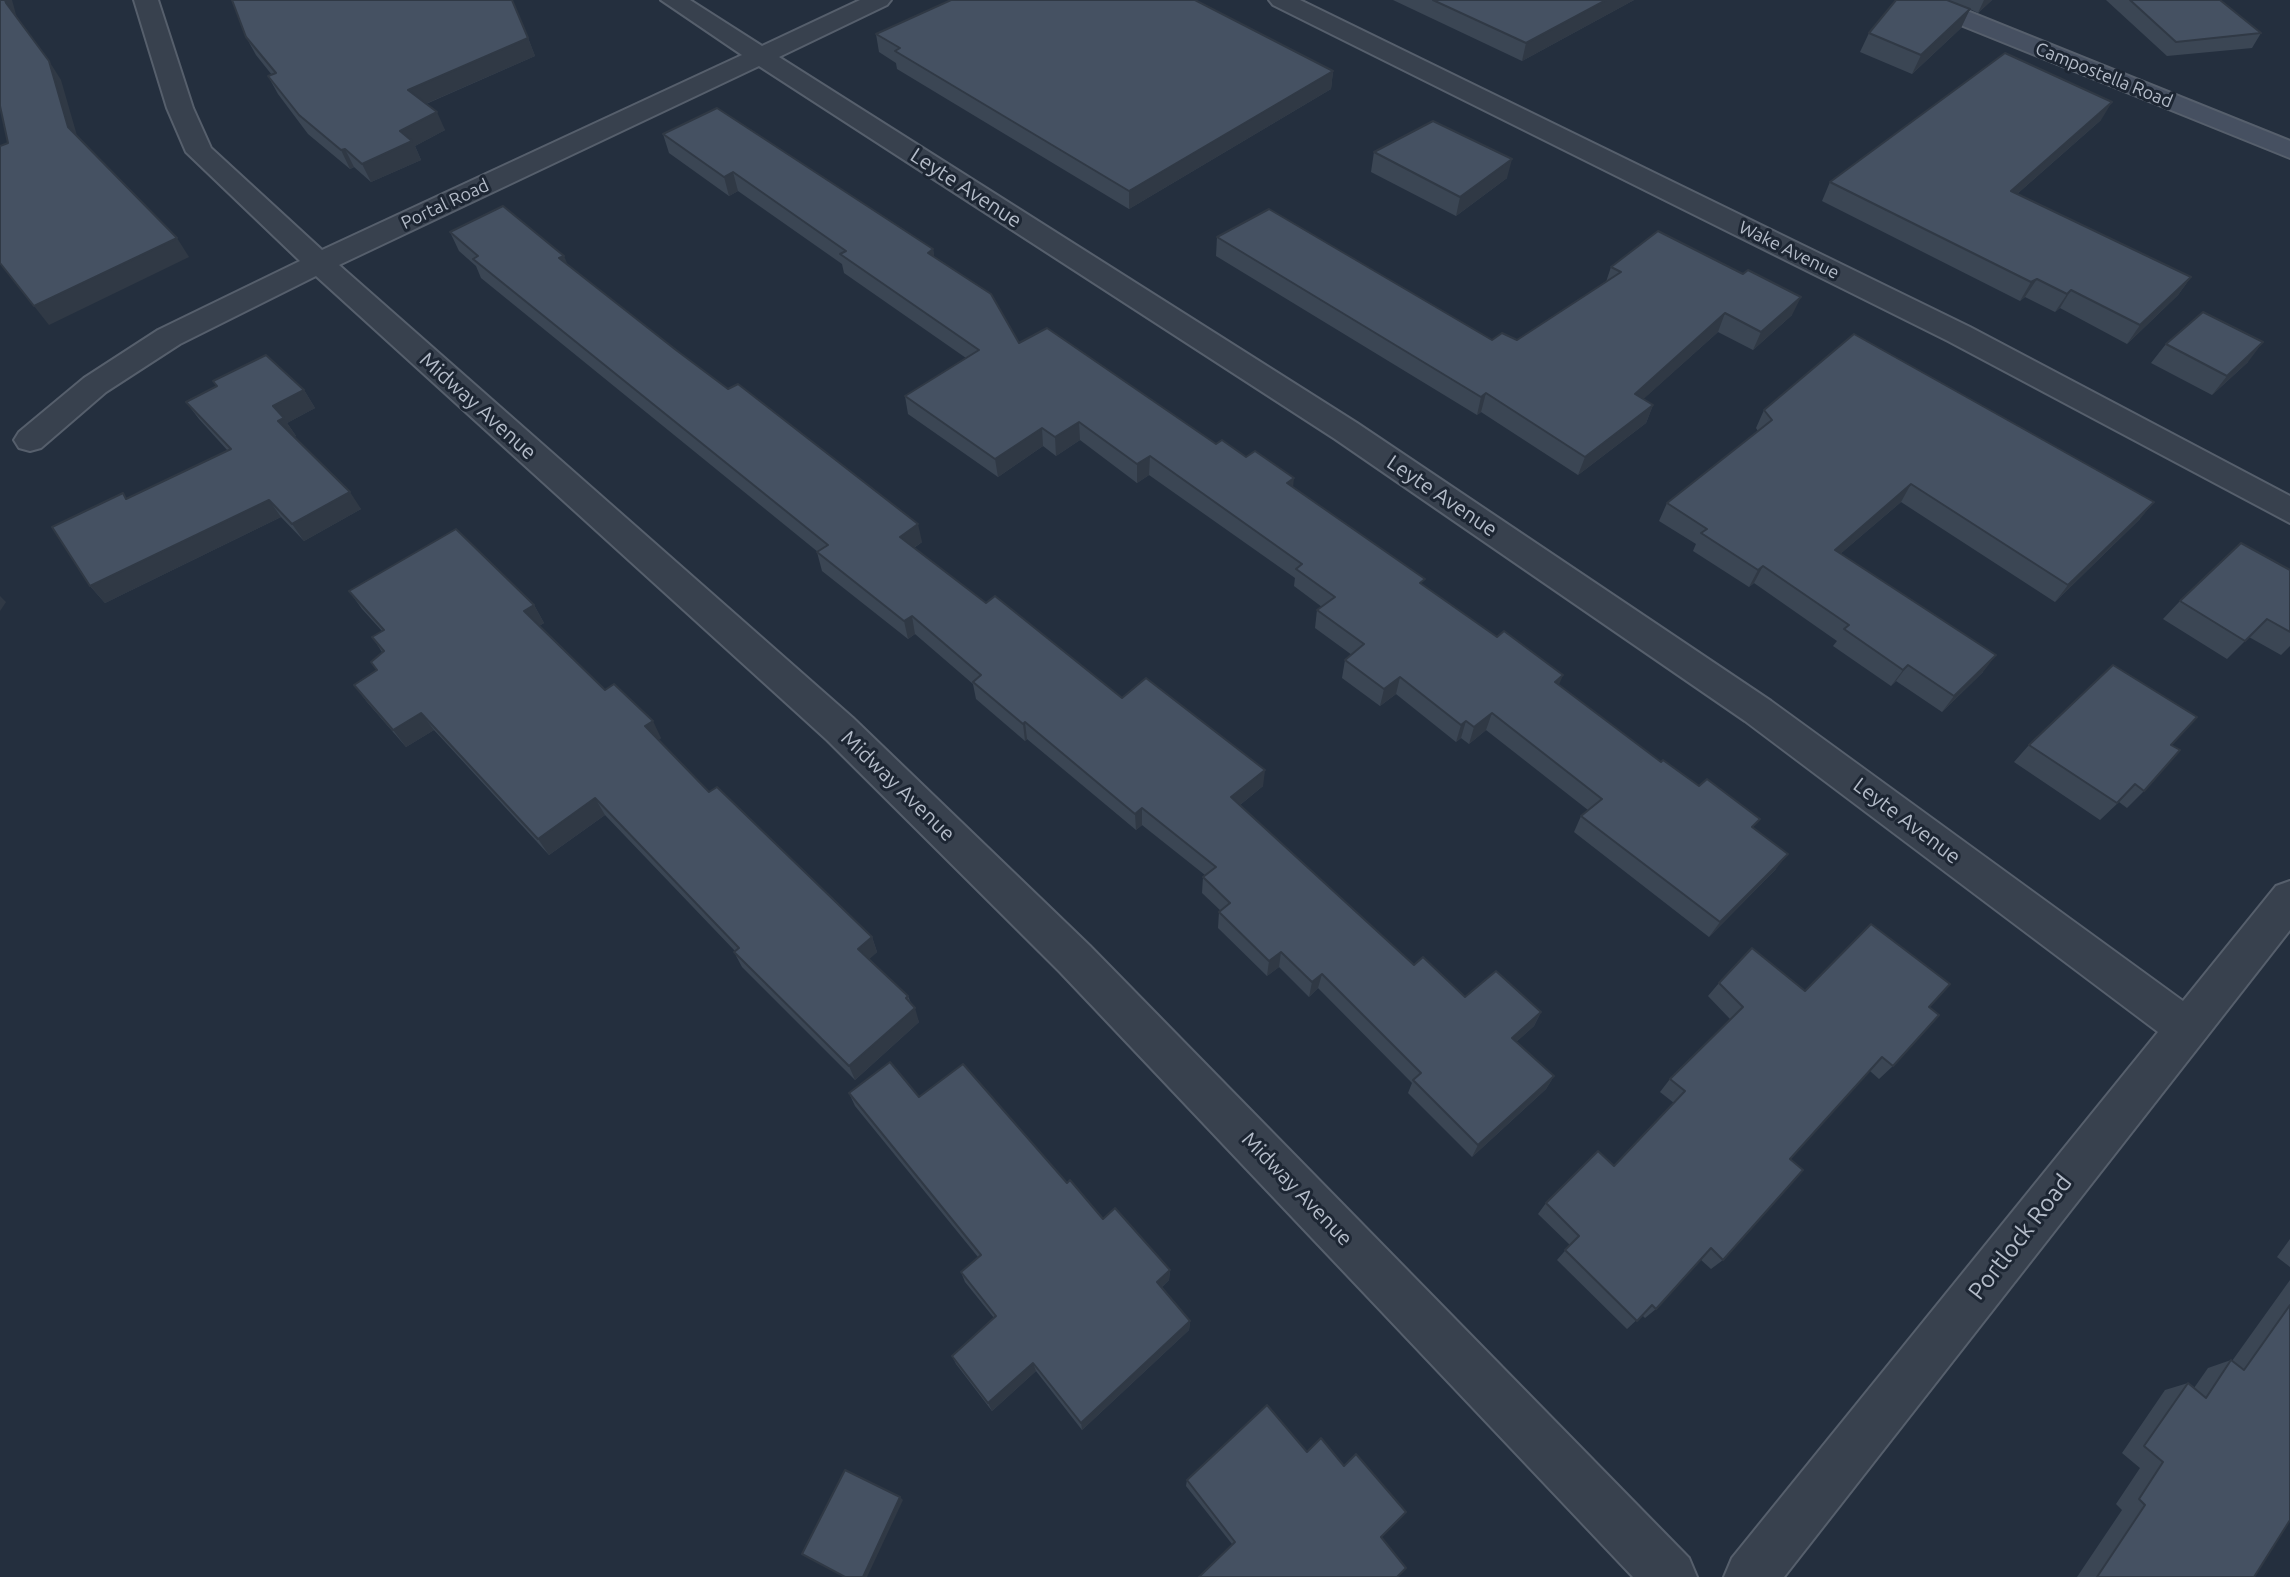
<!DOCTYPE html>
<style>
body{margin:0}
canvas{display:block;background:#242f3e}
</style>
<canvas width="2290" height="1577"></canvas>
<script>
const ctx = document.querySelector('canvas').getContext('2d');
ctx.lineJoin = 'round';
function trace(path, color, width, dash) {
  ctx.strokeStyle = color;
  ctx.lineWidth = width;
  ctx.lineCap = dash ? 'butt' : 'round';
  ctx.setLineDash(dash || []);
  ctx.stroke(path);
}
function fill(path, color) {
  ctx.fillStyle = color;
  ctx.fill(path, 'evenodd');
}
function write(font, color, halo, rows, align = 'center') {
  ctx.font = font + ' Ubuntu,sans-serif';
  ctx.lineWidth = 6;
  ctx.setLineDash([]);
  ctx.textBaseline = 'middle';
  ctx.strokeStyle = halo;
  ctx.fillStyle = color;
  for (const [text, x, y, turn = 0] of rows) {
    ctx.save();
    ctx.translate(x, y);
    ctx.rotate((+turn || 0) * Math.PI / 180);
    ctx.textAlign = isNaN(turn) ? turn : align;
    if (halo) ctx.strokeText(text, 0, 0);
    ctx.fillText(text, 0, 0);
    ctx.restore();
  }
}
const minor = new Path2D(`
 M134,0h24l35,108 18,40 111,102 420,-195 -81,-55h29l72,46 98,-46h31l-4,5 -108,52 578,366 414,278 412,300 93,-115 14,-5v49l-506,647h-60l8,-19 426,-526 -413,-311 -410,-282 -576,-373 -420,199 514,453 237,228 599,612 8,19h-64l-573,-605 -233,-232 -511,-464 -136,68 -74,48 -65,56 -11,3 -11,-3 -5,-8 5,-8 65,-54 74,-48 142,-69 -114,-109 -19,-44z
 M1269,0h31l670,327 320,169v27l-342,-182 -675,-336z`);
const secondary = new Path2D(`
 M1907,0h33l350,141v17l-379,-153z`);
const wall = new Path2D(`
 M1393,0h241l-112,61z
 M1896,0h96l-14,13 -8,-4 -9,19 -49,46 -52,-22 9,-19z
 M2106,0h114l41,33 -9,15 -85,8z
 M876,34l457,37 -2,18 -202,120 -232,-140 -1,-6 -17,-11z
 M246,37l282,1 7,18 -109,48 19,26 -30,16 6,14 -50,22 -17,-15 -4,2 -42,-35 -30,-40 -10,-18 4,-1 -16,-20z
 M2101,120l-84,74 174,83 -13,18 -51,49 -67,-36 -5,4 -30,-15 -5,4 -198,-100 8,-19z
 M663,134l270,115 1,8 85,86 197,101 77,44 131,98 135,99 102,77 93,66 22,41 -67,68 -135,-105 7,-16 7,-6 -102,-80 -17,14 -8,-6 -5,4 -60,-48 -16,12 -38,-28 3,-18 7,-5 -37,-27 2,-18 5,-3 -28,-21 1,-8 -146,-103 -12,8 -57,-43 -24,16 -13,-10 -45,31 -90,-63 -3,-18 61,-38 -122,-85 -2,-9 -104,-73 -9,5 -60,-43z
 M1374,152l133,26 -51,38 -85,-44z
 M450,232l118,33 354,277 -8,6 72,55 136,95 141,88 -23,19 174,160 51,32 76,15 -7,14 -18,16 38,34 -8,13 -74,68 -64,-64 4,-10 -94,-95 -9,9 -30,-30 -12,9 -49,-48 1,-16 2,-1 -19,-18 1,-16 2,-2 -63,-50 -6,5 -109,-91 -2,2 -49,-42 -3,-15 -58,-50 -7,5 -86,-68 -5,-19h1l-337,-274 -5,-12 -17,-15z
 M1217,237l275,103h25l89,-58 5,-15 181,48 -39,35 -35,-18 -75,67 10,6 -7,18 -68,52 -97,-63 -4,3 -261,-159z
 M2166,344l82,18 -36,33 -61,-32z
 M213,381l91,9 11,18 -28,15 9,13 -2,1 67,72 -57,32 -23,-24 -176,86 -15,-17 37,-88 101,-47 -29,-32 -13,-17 31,-16z
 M1764,410l376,109 -85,83 -154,-100 -61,52 143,118 -41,40 -46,-31 -5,5 -58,-40 4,-5 -83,-58 -5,4 -56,-36 3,-7 -37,-23 8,-18 91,-72 -2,-3z
 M2290,570v76l-9,9 -32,-18 -22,22 -64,-40 17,-18z
 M349,591l185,14 10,18 -5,3 66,64 56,48 -3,2 51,52 163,145 5,15 -8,7 39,37 11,26 -64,58 -113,-113 -8,-15 1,-1 -130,-136 -56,40 -115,-125 -28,17 -39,-45 -13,-17 23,-15 -6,-8 11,-10 -10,-15 10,-6 -20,-22z
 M2029,745h142l-27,46 -17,17 -8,-6 -19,18 -86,-58z
 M1719,983l86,8 124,16 -36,59 -14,13 -9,-8 -80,88 -67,101 -12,9 -11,-10 -44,50 -11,9 -3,-3 -15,14 -70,-69 13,-15 -32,-31 8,-11 68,-37 60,-63 -14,-11 10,-13 60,-60 -22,-23z
 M849,1093l70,4 148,86 36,36 67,51 -1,10 -8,8 29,33 -1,9 -107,100 -46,-59 -44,40 -36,-47 -4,-8 42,-38 -29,-36 -4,-10 17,-15 -123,-151z
 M2290,1239v28l-13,-10z
 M2290,1280v240l-36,57h-177l45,-67 -6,-6 24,-36 -18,-15 43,-63 23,-7 6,5 14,-20 23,-8 1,1z
 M1307,1452l74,85 -149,7 -46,-58 1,-6z`);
const shadedWall = new Path2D(`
 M5,0h7l6,22 -12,-19z
 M1606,0h28l-112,61 4,-18z
 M1984,0h8l-14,13z
 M1970,9l-9,19 -49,46 9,-19z
 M528,38l7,18 -119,52 -8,-18z
 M49,61l12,19 19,66 -12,-19z
 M1333,71l-2,18 -202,120v-18z
 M2112,102l-11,18 -101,89 11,-18z
 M437,112l8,18 -30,16 6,14 -50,22 -9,-18 38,-33z
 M345,149l9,18 -4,2 -9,-19z
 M1512,159l-5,19 -51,38 4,-19z
 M733,172l5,19 -9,5 -5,-19z
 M177,238l12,19 -140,68 -15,-19z
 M933,249l3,19 -8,-15z
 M564,256l8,19 -13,-17z
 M2191,277l-13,18 -51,49 13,-19z
 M2037,279l-12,18 -5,4 11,-19z
 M2071,290l-11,18 -5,4 12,-18z
 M1801,297l-9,18 -39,35 8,-18z
 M1725,313l-7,19 -90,81 7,-19z
 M2263,342l-15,20 -36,33 15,-19z
 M304,390l11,18 -28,15 9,13 -6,3 -12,-18 -5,-15z
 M1486,393l-5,19 -4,3 4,-18z
 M1653,405l-7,18 -68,52 7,-18z
 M1079,422l1,18 -24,16 -1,-19z
 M1042,428l1,18 -45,31 -3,-18z
 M1150,456l-1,19 -12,8v-19z
 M1294,478l-2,18 -5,-13z
 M1911,484l-10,18 -76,65 10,-17z
 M350,492l11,17 -57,32 -12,-17z
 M269,500l12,17 -176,86 -15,-17z
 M2154,502l-14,17 -85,83 13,-17z
 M918,524l4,18 -19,13 -3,-18z
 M1763,566l-9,17 -5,4 9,-17z
 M0,596l6,6 -6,9z
 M534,605l10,18 -10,6 -10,-18z
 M912,616l3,18 -7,5 -4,-18z
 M1996,655l-13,17 -41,40 12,-16z
 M1908,665l-12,16 -5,5 12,-16z
 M1563,675l-7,17 -1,-10z
 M1400,677l-4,17 -16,12 4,-17z
 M421,713l13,17 -28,17 -13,-17z
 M1492,713l-6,17 -17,14 5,-17z
 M653,721l8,17 -8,6 -8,-18z
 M1466,721l-5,17 -5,4 5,-17z
 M1025,722l2,17 -2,2 -2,-17z
 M1265,770l-2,16 -33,27 1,-16z
 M595,798l10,17 -56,40 -11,-16z
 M1142,808v17l-6,5 -1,-16z
 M1788,854l-12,15 -67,68 11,-15z
 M872,937l5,15 -13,12 -6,-15z
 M1281,952l-2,15 -12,9 2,-15z
 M1322,974l-4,14 -9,9 3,-15z
 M915,1008l4,14 -64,58 -6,-14z
 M1541,1012l-7,14 -29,26 7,-14z
 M1554,1076l-8,13 -74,68 6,-12z
 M1170,1270l-1,10 -13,12 1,-10z
 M1190,1321l-1,9 -107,100 -1,-7z
 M1033,1363l3,8 -44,40 -4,-8z
 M900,1497l3,3 -36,77h-4z`);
const building = new Path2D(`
 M0,0h5l1,3 43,58 19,66 109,111 -143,68 -34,-43v-117l8,-3 -8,-37z
 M232,0h280l16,38 -120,52 29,22 -37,19 12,10 -50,23 -17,-15 -4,1 -42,-35 -31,-39 8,-3 -30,-36z
 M951,0h244l138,71 -204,120 -234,-140 5,-3 -24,-14z
 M1433,0h173l-80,43z
 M1896,0h51l23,9 -49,46 -52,-22z
 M2130,0h90l41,33 -85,9z
 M2005,53l107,49 -101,89 180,86 -51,48 -69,-35 -4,4 -30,-15 -6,3 -201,-100z
 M717,108l216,141 -5,4 63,41 28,49 28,-15 169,116 6,-4 24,17 9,-6 39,27 -7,5 138,96 -5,4 77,54 7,-6 59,44 -8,7 106,80 2,-2 36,26 8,-7 53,40 -8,8 36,27 -68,68 -139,-106 21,-17 -110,-86 -18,14 -8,-6 -5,4 -61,-48 -16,12 -39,-29 19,-16 -47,-34 18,-13 -39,-28 6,-5 -152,-108 -13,8 -58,-42 -24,15 -13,-9 -47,31 -90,-63 74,-46 -139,-96 6,-3 -113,-79 -9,5 -61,-43z
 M1433,121l79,38 -52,38 -86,-45z
 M503,206l61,50 -5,2 117,92 52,39 10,-5 180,140 -18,13 86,66 9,-7 127,102 24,-20 119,92 -34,27 183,168 9,-8 42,40 31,-26 45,41 -29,26 42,38 -76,69 -65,-65 8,-7 -99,-99 -10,8 -31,-30 -12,9 -50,-49 11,-9 -27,-26 13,-10 -74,-59 -7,6 -110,-92 -2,2 -50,-42 8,-7 -69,-59 -8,5 -87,-69 11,-7 -355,-286 5,-3 -28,-24z
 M1269,209l223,131 10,-7 15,7 104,-68 -10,-5 47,-36 85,43 5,-4 53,27 -40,35 -36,-19 -90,81 18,11 -68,52 -99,-64 -5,4 -264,-160z
 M2203,312l60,30 -36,34 -61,-32z
 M1854,334l300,168 -86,83 -157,-101 -76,66 161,105 -42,41 -46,-31 -5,5 -59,-41 5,-4 -86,-59 -5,4 -57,-37 6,-4 -40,-26 105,-83 -8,-10z
 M266,355l38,35 -31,16 11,12 -6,3 72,71 -58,32 -23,-24 -179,86 -38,-59 71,-34 3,6 105,-50 -45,-47 31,-16 -4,-5z
 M456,529l78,76 -10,6 81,79 9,-6 39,37 -8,5 64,66 8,-5 155,150 -14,12 50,47 -2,2 9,10 -66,58 -115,-114 5,-4 -144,-150 -57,41 -117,-126 -28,17 -39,-45 23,-15 -6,-8 13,-11 -12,-14 12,-7 -35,-39z
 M2241,543l49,27v62l-23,-13 -22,22 -65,-40z
 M2113,665l84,52 -26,28 9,5 -36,41 -9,-7 -18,19 -88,-58z
 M1871,924l79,60 -21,23 10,8 -46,51 -11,-9 -92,102 13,11 -80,90 -12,-12 -55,61 -4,-4 -15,16 -72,-71 14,-14 -33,-33 52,-52 16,15 71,-75 -15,-12 73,-72 -24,-24 33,-35 53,43z
 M890,1062l29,35 44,-33 104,119 3,-3 33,39 12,-11 55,62 -13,12 33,39 -109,102 -48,-60 -45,40 -36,-47 44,-40 -35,-44 20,-17 -132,-162z
 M2290,1305v215l-36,57h-157l48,-72 -6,-6 24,-37 -19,-16 44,-63 18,15 25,-38 13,10z
 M1267,1405l40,47 14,-14 23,28 12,-12 50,58 -25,25 25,31 -9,9h-198l36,-35 -48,-62z
 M845,1470l55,27 -37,80h-18l-43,-23z`);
const farStreetnames = [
 ["Campostella Road",2104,75,22],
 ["Portal Road",445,204,-25],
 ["Wake Avenue",1789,250,26]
];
const streetNames = [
 ["Leyte Avenue",966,188,33],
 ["Midway Avenue",478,406,42],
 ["Leyte Avenue",1442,496,34],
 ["Midway Avenue",898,786,44],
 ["Leyte Avenue",1907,821,37],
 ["Midway Avenue",1297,1189,46]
];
const nearStreetnames = [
 ["Portlock Road",2020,1237,-52]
];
trace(minor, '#565f6c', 4);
trace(secondary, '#565f6c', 4);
fill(minor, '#38414e');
fill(secondary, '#465061');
fill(wall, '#3b4654');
fill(shadedWall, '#303945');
fill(building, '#455162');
trace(building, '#303945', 2);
write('18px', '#b4bcc9', '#1d2633', farStreetnames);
write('21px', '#b4bcc9', '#1d2633', streetNames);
write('24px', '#b4bcc9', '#1d2633', nearStreetnames);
</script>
